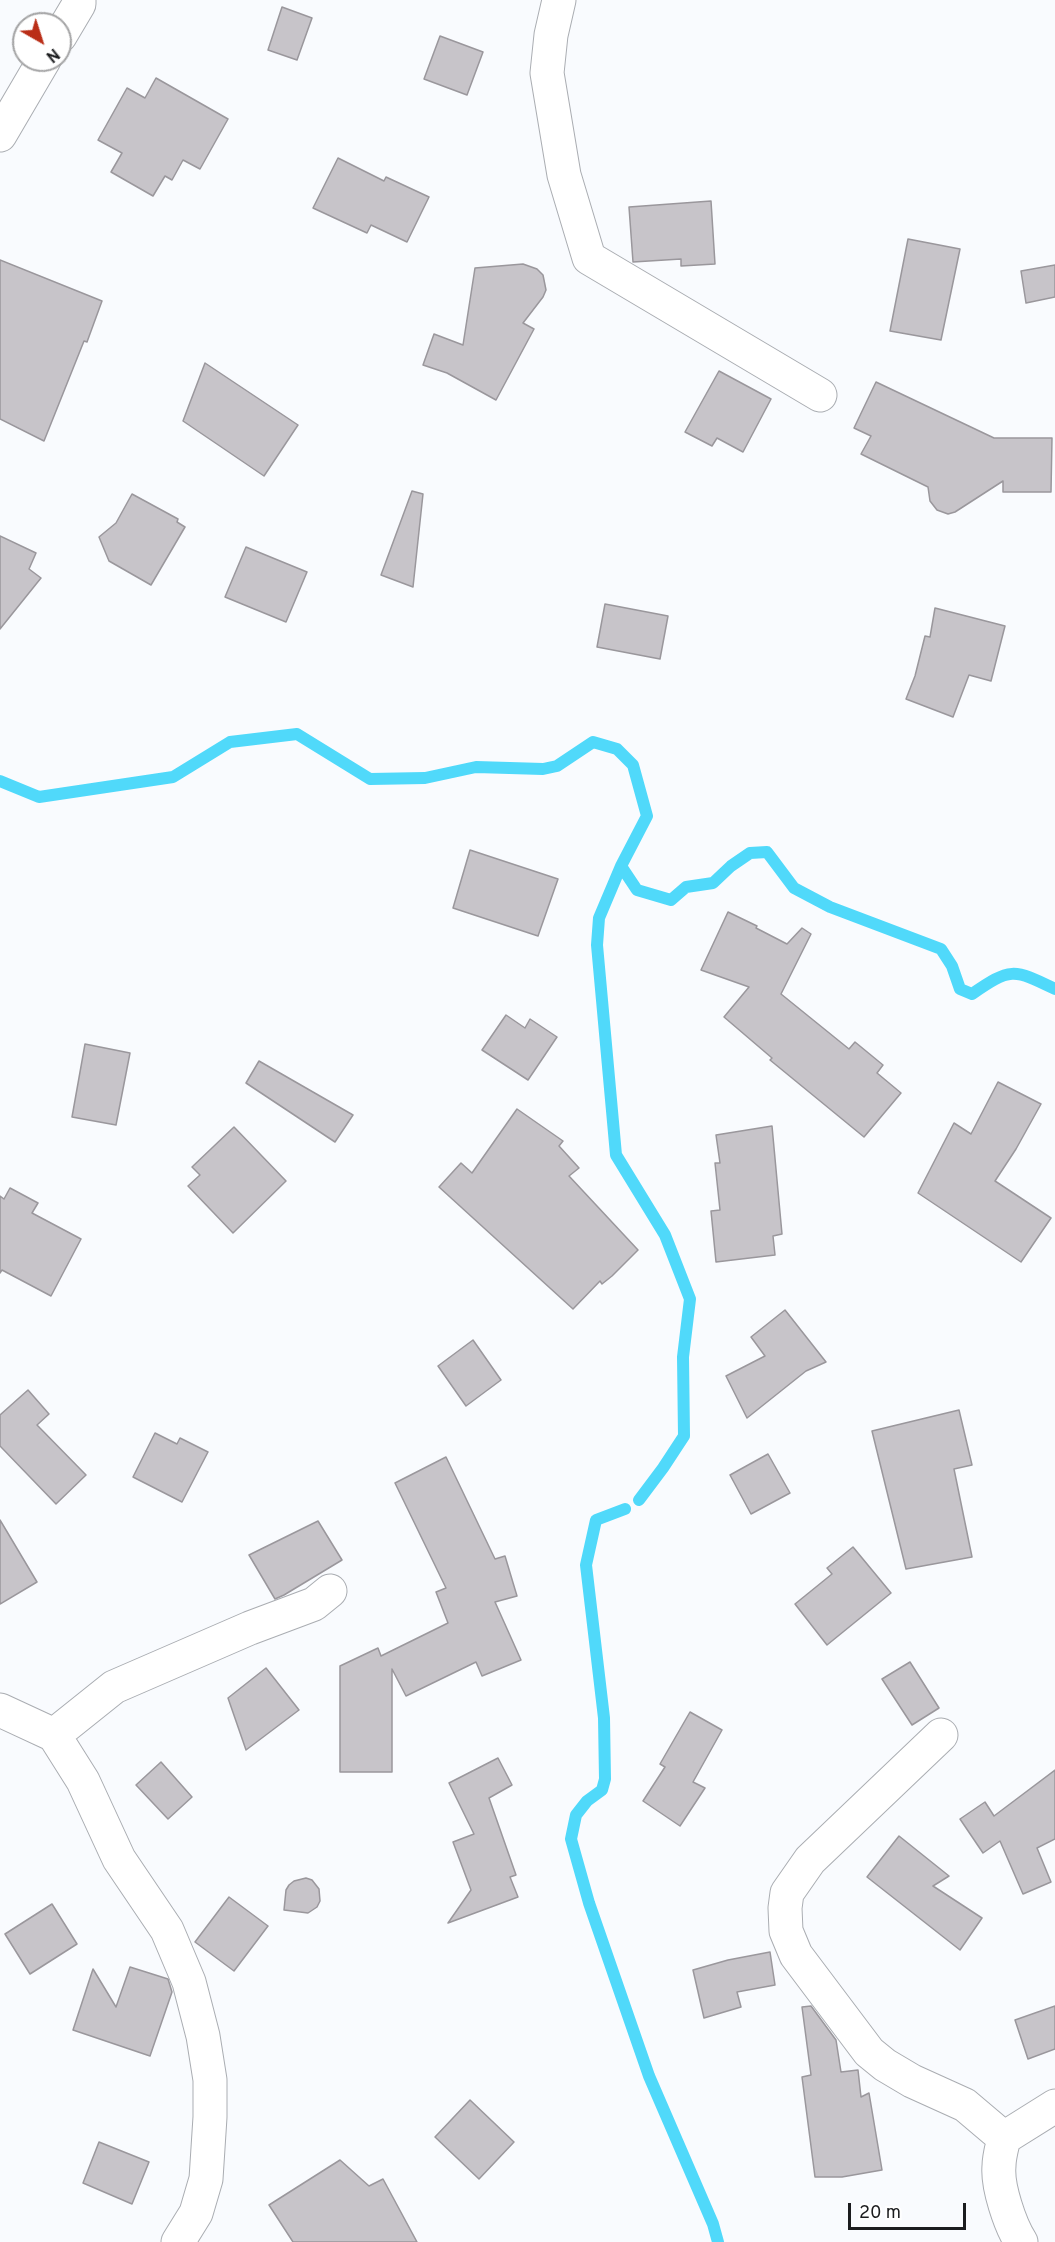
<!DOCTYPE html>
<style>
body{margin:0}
#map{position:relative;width:1055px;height:2242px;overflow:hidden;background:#f9fbfe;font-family:Overpass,sans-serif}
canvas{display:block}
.north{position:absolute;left:12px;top:12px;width:60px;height:60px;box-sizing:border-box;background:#fff;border:2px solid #a4a4a5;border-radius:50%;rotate:141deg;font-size:16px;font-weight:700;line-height:24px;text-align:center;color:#1b1c1e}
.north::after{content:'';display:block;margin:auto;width:21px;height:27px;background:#ba2e17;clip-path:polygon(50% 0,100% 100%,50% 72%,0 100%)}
.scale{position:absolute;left:848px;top:2203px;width:118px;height:27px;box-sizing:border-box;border:3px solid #1b1c1e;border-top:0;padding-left:8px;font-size:18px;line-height:21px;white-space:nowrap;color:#1b1c1e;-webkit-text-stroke:4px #fff;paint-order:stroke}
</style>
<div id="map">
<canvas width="1055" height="2242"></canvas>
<div class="north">N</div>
<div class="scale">20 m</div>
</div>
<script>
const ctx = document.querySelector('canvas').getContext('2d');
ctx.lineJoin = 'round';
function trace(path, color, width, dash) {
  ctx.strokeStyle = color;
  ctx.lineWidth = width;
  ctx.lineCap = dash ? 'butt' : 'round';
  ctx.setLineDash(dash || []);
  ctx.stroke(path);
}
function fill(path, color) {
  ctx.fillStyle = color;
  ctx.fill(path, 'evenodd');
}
const stream = new Path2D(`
 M0,781l39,16 134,-20 57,-35 67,-8 73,45 55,-1 51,-11 67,2 14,-3 36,-24 24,7 16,16 14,51 -26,50 -22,52 -2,27 19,210 49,80 25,64 -7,58 1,79 -21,32 -24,32
 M621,866l16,24 34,10 15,-13 27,-4 18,-17 19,-13 17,-1 27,36 36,19 111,42 11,17 8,23 12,5c38,-26 41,-26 83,-5
 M625,1509l-29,11 -10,45 18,153 1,61 -3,11 -15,11 -11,14 -5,24 18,64 60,173 64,148 5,18`);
const building = new Path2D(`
 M282,7l30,11 -15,42 -29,-10z
 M440,36l43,16 -16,43 -43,-16z
 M156,78l72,41 -28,50 -17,-9 -11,20 -7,-4 -12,20 -42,-24 11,-19 -24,-13 29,-52 18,10z
 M338,158l46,23 2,-4 43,20 -22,45 -36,-17 -4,8 -54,-25z
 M711,201l4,63 -34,2v-7l-48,3 -4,-55z
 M908,239l52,10 -19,91 -51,-9z
 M0,260l102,41 -15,41 -3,-1 -40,100 -44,-22z
 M523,264l14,5 6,6 3,15 -3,7 -20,26 11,6 -38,71 -49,-27 -24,-8 11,-31 29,11 12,-77z
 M1055,265v32l-29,6 -5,-32z
 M205,363l93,62 -34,51 -81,-55z
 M719,371l52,28 -28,53 -26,-14 -5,8 -27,-14z
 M876,382l118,56h58l-1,54h-48v-11l-48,31 -7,2 -11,-4 -7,-9 -2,-14 -67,-33 10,-18 -17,-8z
 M412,491l11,3 -10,93 -32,-12z
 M132,494l46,25 -1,3 8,5 -34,58 -42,-24 -10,-24 17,-14z
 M0,536l36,17 -7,16 12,9 -41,51z
 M246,547l61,25 -21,50 -61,-25z
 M605,604l63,12 -8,43 -63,-12z
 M935,608l70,18 -14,55 -22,-6 -16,42 -47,-18 9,-23 10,-40 5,1z
 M470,850l88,29 -20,57 -85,-28z
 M728,912l29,14 -1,2 31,16 15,-16 9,6 -30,60 68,55 6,-7 28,23 -6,8 24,20 -37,44 -94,-77 2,-2 -48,-41 25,-30 -48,-17z
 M506,1015l19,13 5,-9 27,18 -29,43 -46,-30z
 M85,1044l45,9 -14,72 -44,-8z
 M259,1061l94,54 -18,27 -89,-59z
 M998,1082l43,22 -25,45 -21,32 56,37 -30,44 -103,-69 36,-70 17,11z
 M517,1109l46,32 -4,5 20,22 -10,8 69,74 -26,26 -10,8 -2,-3 -27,28 -134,-122 22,-24 11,10z
 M772,1126l10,108 -9,2 2,19 -59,7 -5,-51 9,-1 -5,-47h5l-4,-28z
 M234,1127l52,54 -53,52 -45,-47 12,-11 -8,-8z
 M10,1188l28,15 -6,10 49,26 -30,57 -49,-26 -2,3v-77l4,3z
 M785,1310l41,52 -20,9 -59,47 -21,-42 39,-20 -14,-19z
 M473,1340l28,40 -35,26 -28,-40z
 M28,1390l21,24 -12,11 49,50 -30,29 -56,-58v-31z
 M959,1410l13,55 -18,4 18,88 -66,12 -34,-138z
 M155,1433l22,11 3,-6 28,14 -26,50 -49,-25z
 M768,1454l22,39 -39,21 -21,-39z
 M446,1457l49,102 10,-3 12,40 -22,6 26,58 -39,16 -6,-14 -70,34 -14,-27v103h-52v-106l38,-18 3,8 67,-33 -12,-31 10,-4 -51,-105z
 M0,1520l37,62 -37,22z
 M318,1521l24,39 -58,35 -9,4 -26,-44z
 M853,1547l38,46 -64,52 -32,-41 37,-30 -5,-6z
 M910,1662l29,46 -27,17 -30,-46z
 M266,1668l33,42 -53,40 -18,-52z
 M690,1712l32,18 -29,52 12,6 -25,38 -37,-25 22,-34 -5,-3z
 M498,1758l14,27 -23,13 27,77 -6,2 8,20 -70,26 23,-33 -18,-48 21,-8 -25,-51z
 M161,1762l31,35 -24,22 -32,-34z
 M1055,1770v69l-18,9 14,34 -28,12 -23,-53 -17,12 -23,-34 25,-17 9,14z
 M899,1836l50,40 -16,10 49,32 -22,32 -93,-73z
 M306,1878l6,2 7,9 1,12 -3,6 -9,6 -24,-3 2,-20 3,-5 5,-4z
 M229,1897l39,29 -34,45 -39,-29z
 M52,1904l25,40 -47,30 -25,-40z
 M770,1952l5,33 -38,7 4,15 -37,11 -11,-48 35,-10z
 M130,1967l38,12 4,13 -22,64 -77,-26 20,-61 23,38z
 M811,2006l25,34 5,32 17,-2 3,27 8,-4 13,77 -40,7h-27l-13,-100 9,-2 -9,-68z
 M1055,2006v43l-27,10 -13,-39z
 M470,2100l44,42 -35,37 -44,-42z
 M99,2142l50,20 -17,42 -49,-21z
 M340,2160l29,26 14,-7 34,63h-124l-24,-37z`);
const street = new Path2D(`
 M559,0l-8,35 -4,38 17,102 25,83 231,137
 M60,36l19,-32v-4
 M0,135l44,-75
 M0,1710l54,25 29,46 36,78 48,71 22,52 14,54 7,44v37l-4,62 -10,34 -18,29
 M54,1735l60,-48 136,-59 64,-24 16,-13
 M941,1735l-131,125 -23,33 -2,15 1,23 10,24 73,97 16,13 27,16 53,24 39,33 51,-32
 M1004,2138c-2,9 -5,19 -5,28 -2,20 11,59 22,76`);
trace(stream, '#50d9fa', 12);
fill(building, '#c7c4c9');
trace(building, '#9a979c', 1.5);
trace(street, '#aaadb2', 35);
trace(street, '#fff', 33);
</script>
